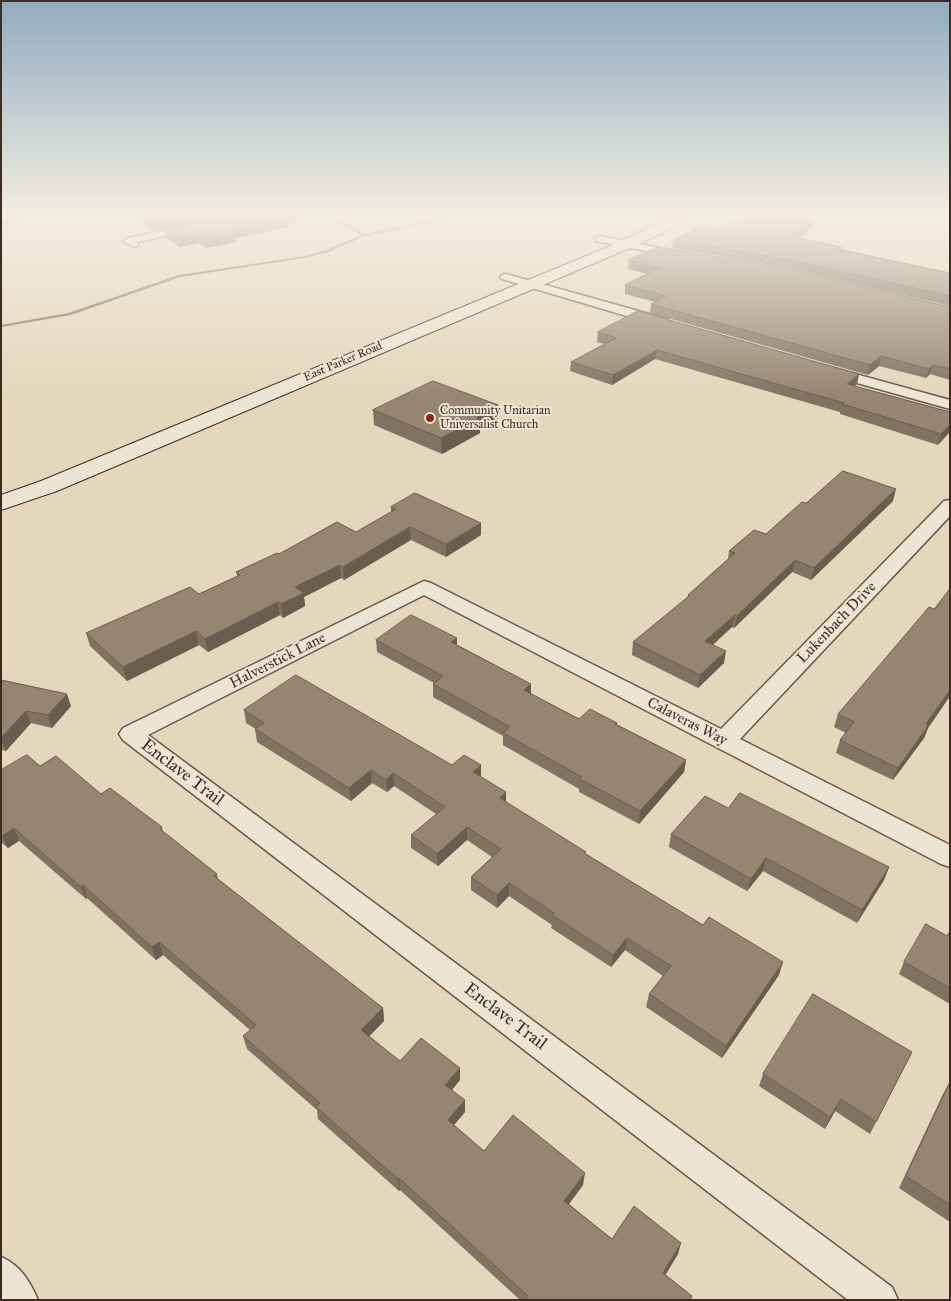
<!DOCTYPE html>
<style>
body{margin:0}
#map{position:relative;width:951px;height:1301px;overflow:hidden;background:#e4d7bb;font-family:"IM FELL Great Primer",serif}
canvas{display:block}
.frame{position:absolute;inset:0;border:2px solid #412c21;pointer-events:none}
</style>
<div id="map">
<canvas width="951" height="1301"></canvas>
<div class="frame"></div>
</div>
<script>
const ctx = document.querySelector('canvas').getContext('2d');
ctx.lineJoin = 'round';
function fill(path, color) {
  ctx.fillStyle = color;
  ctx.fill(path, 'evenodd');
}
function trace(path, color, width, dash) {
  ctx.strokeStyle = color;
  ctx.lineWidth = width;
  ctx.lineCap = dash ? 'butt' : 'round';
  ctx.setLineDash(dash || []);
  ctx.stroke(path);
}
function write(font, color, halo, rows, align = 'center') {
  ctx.font = font + ' "IM FELL Great Primer",serif';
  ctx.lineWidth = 4;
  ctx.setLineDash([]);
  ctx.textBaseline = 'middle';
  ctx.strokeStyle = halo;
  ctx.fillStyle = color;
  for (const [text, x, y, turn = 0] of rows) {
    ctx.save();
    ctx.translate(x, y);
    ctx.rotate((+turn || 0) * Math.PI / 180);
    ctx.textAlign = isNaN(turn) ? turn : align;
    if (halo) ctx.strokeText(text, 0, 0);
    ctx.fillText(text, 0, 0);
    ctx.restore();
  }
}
const stream = new Path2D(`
 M328,215h4l33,19 97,-19h6l-103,21 -36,16 -24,6 -125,19 -109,38 -70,12v-2l67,-12 111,-38 126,-19 22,-6 34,-15z`);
const street = new Path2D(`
 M11,215h17l-1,2 -26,6v-6z
 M192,224l4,1 1,2 -1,2 -58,13v4l-4,1 -11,-6 5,-3z
 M600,236l80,16 6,3 -6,3 -84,-17 -1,-2z
 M506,274l161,45 1,3 -6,4 -5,-1 -155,-46 -2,-2 2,-2z
 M830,367l120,33v9l-125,-35 -2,-3z
 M950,500v16l-210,223 210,106v22l-9,-3 -517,-269 -276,140 744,552 6,13h-50l-725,-560 -4,-6 4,-6 301,-147 7,2 290,146 223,-228z
 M1,1257c19,8 29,24 37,43h-37z`);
const secondary = new Path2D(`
 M673,215h16l-25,17 -34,16 -573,243 -56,19v-15l40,-14 579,-239z`);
const wall = new Path2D(`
 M135,215h104l-84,16 -19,-12z
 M814,218l-2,8 -4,2 -1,5 -9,5 42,11 110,24v33l-162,-38 -116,-20 1,-8 46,-11z
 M297,222l-9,2 1,3 -53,11v4l-30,6 -8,-5 -19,4 -13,-9 -1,-8z
 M629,260l321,47v73l-20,-6 -4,4 -47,-12 -11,9 -218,-62 1,-9 4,-2 -30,-8v-9l22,-11 -19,-5z
 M598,332l261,42 -2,10 -3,2 96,26 -12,33 -98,-31v-2l-185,-53 -43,26 -42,-14 1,-9 33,-18 -7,-2z
 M373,410l125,10 -18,10v3l-38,21 -68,-29z
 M893,501l-82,79 -19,-8 -58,56 -2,-1 -19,18 11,18 -26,25 -66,-33 1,-13 54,-44 1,-3 40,-36 1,-8 37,-17 40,-31z
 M391,507l90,28 -35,22 -35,-17 -67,40 -3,-2 -37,19 1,9 -22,12 -3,-3 -72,37 -9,-7 -72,36 -37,-35 -4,-13 113,-39 38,-18 -1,-4 43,-18 77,-22 35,-20z
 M950,589v107l-22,32 -4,10 -31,42 -57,-27 4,-13 6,-7 -12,-6 4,-13 96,-105z
 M457,638v7l74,39v10l48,25 37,5 70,36 -2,12 -45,52 -60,-32v-3l-76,-44v-9l-70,-39v-13l1,-1 -57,-31 -1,-12z
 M1,680l70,26 -19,22 -21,-5 -25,28 -5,-1z
 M244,710l208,55 29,12 25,25 80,52 193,121 -57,83 -76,-51 3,-13 14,-18 -38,-26 -14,17 -60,-39 1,-3 -43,-29 -12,12 -26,-18v-13l21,-20 -25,-17 -29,26 -27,-18v-13l25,-21 -42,-28 -7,6 -15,-9 -21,18 -94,-59 -2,-13h1l-10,-6z
 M40,766l61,28 61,33 1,5 54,42 1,5 165,129 1,13 -15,15 31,25 60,7v12l-8,10 13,22 -11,13 30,26 99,34 -14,19 43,35 66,15 -13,21 27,21 -1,4h-171l-120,-110 -1,1 -81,-72 -1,-9 -70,-61 -4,-13 7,-6 -87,-75 -7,5 -69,-62 -1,1 -67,-58 -11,7 -7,-6v-72z
 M728,808l161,59 -5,13 -27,43 -94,-52 -16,20 -78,-44 2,-13z
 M950,931v73l-51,-30 5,-12 43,-26z
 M912,1052l-42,82 -35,-23 -10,18 -66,-43 4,-12z
 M950,1082v140l-51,-34 44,-94z`);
const shadedWall = new Path2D(`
 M197,215h42l-84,16 -2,-8z
 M292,215h5v7l-9,2 1,3 -53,11v4l-30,6 -1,-8 26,-9z
 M814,218l-2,8 -4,2 -1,5 -20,11 1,-8 14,-12z
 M197,235l1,8 -19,4 -2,-9z
 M657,350l-2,9 -43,26 1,-10z
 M881,356l-2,10 -11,9 2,-10z
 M933,365l-3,9 -4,4 3,-9z
 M859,374l-2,10 -13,10 3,-10z
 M498,405v15l-18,10v3l-38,21 -1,-16 36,-21z
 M950,425v7l-12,13 3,-11z
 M896,489l-3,12 -82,79 3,-12z
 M481,523v12l-35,22v-13z
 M410,527l1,13 -67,40 -1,-13z
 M795,560l-3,12 -58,56 3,-12z
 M340,565l1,13 -37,19 1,9 -22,12 -2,-14 14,-17z
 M278,602l2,13 -72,37 -3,-13z
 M735,615l-3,12 -29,26 2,-12z
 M196,631l3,14 -72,36 -4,-14z
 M457,638v12l-6,-8z
 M726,651l-2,12 -26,25 2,-13z
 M531,684v12l-7,-6z
 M950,690v6l-22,32 -4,10 -31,42 5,-12 28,-44z
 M67,694l4,12 -19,22 -4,-13z
 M26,711l5,12 -25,28 -5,-13z
 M686,760l-2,12 -45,52 1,-13z
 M481,765v13l-8,-6z
 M371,770l1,13 -21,18 -2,-13z
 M393,773l1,13 -7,6 -1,-12z
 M506,792v13l-6,-7z
 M467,827v13l-29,26 -1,-12z
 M14,828l5,13 -11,7 -6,-12z
 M766,858l-3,13 -16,20 4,-12z
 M889,867l-5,13 -27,43 5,-13z
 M509,883v13l-12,12v-13z
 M83,885l4,13 -1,1 -5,-12z
 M627,938l-2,12 -14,17 2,-12z
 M159,942l4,13 -7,5 -4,-13z
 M783,962l-4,13 -57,83 4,-12z
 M383,1008l1,13 -21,22 -2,-13z
 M460,1068v12l-14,17 -1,-12z
 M841,1099l-6,12 -10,18 5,-12z
 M465,1100v12l-17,20v-12z
 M585,1173l-2,12 -20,27 1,-11z
 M399,1178l1,12 -1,1 -1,-12z
 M681,1243l-3,11 -18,30 3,-11z`);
const building = new Path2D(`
 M140,215h57l-44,8z
 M247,215h45l-9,2 5,2 -57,12 4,3 -30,6 -8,-5 -20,3 -12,-8z
 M749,215h49l16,3 -12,6 7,1 -21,11 53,11 -4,2 113,24v23l-160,-36 -117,-20 31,-15 15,4z
 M658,247l131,22 161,38v62l-17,-4 -4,4 -48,-13 -11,9 -219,-61 15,-8 -41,-11 34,-17 -30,-8z
 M638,311l221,63 -12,10 103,28v13l-9,9 -99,-30 2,-1 -187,-53 -44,25 -42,-13 45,-24 -18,-6z
 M433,381l65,24 -21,12 3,1 -39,20 -68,-28z
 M843,471l53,18 -82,79 -19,-8 -58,56 -2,-1 -30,26 21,10 -26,24 -67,-33 56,-46 -1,-1 47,-42 -6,-2 25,-21 12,4 36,-32 4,1z
 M415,493l66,30 -35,21 -36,-17 -67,40 -3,-2 -45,22 9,6 -23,11 -3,-2 -73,37 -9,-8 -73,36 -37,-34 104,-46 9,7 41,-19 -4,-3 41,-19 2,1 58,-32 19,10 40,-23 -5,-2z
 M950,589v101l-24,34 2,2 -30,42 -58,-28 14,-18 -16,-8 91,-107 5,2z
 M411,615l46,23 -6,4 80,42 -7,6 55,29 11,-10 27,14 -2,1 71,36 -46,51 -60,-32 2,-2 -79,-44 7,-6 -77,-43 10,-8 -67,-36z
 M296,675l156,90 12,-10 17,10 -8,7 33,20 -6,6 86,54 -2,1 119,72 6,-8 74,45 -57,84 -77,-52 22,-28 -44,-28 -14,17 -61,-40 2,-2 -45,-30 -12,12 -26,-18 30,-28 -34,-22 -30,27 -26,-19 34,-28 -52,-34 -7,7 -15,-10 -22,18 -94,-59 9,-6 -20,-13z
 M1,680l66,14 -19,21 -22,-4 -25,27z
 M27,755l13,11 16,-10 45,38 9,-6 52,39 -2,2 57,45 -3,2 169,132 -22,22 39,31 21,-23 39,30 -15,17 20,15 -17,20 36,31 29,-36 72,58 -21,28 48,38 22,-33 47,37 -18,30 29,23 -2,3 1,1h-166l3,-4 -129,-118 -1,1 -82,-72 4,-4 -77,-67 13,-11 -97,-83 -7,5 -69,-62 -2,2 -67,-59 -12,8 -1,-1v-65z
 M740,793l149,74 -27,43 -96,-52 -15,21 -80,-45 34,-38 23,12z
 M926,924l21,12 3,-5v57l-46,-26z
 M813,994l99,58 -36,70 -35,-23 -11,18 -67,-43z
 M950,1082v123l-44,-29z`);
const markers = [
 [430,418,5,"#8f2418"]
];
const farStreetnames = [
 ["East Parker Road",343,362,-23]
];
const farPoinames = [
 ["Community Unitarian",440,411],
 ["Universalist Church",440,425]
];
const streetNames = [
 ["Lukenbach Drive",837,623,-46],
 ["Halverstick Lane",278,661,-27],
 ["Calaveras Way",687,722,27]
];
const nearStreetnames = [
 ["Enclave Trail",182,773,37],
 ["Enclave Trail",505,1017,37]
];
fill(stream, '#82705e');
trace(street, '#6a5748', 3);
trace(secondary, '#412c21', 2);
fill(street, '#ede5d3');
fill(secondary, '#ede5d3');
fill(wall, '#817261');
fill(shadedWall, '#695d4f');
fill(building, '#968571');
trace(building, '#695d4f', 1);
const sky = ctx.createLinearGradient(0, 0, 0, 397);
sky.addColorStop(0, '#90abc1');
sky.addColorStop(0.54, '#f3ede0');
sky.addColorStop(1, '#f3ede000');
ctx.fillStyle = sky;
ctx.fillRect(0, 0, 951, 397);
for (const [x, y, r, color] of markers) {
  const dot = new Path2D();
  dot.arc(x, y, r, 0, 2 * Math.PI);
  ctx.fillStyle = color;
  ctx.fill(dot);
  trace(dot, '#ede5d3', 2);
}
write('12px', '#412c21', '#ede5d3', farStreetnames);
write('12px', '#412c21', '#ede5d3', farPoinames, 'left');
write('15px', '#412c21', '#ede5d3', streetNames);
write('18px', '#412c21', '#ede5d3', nearStreetnames);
</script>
